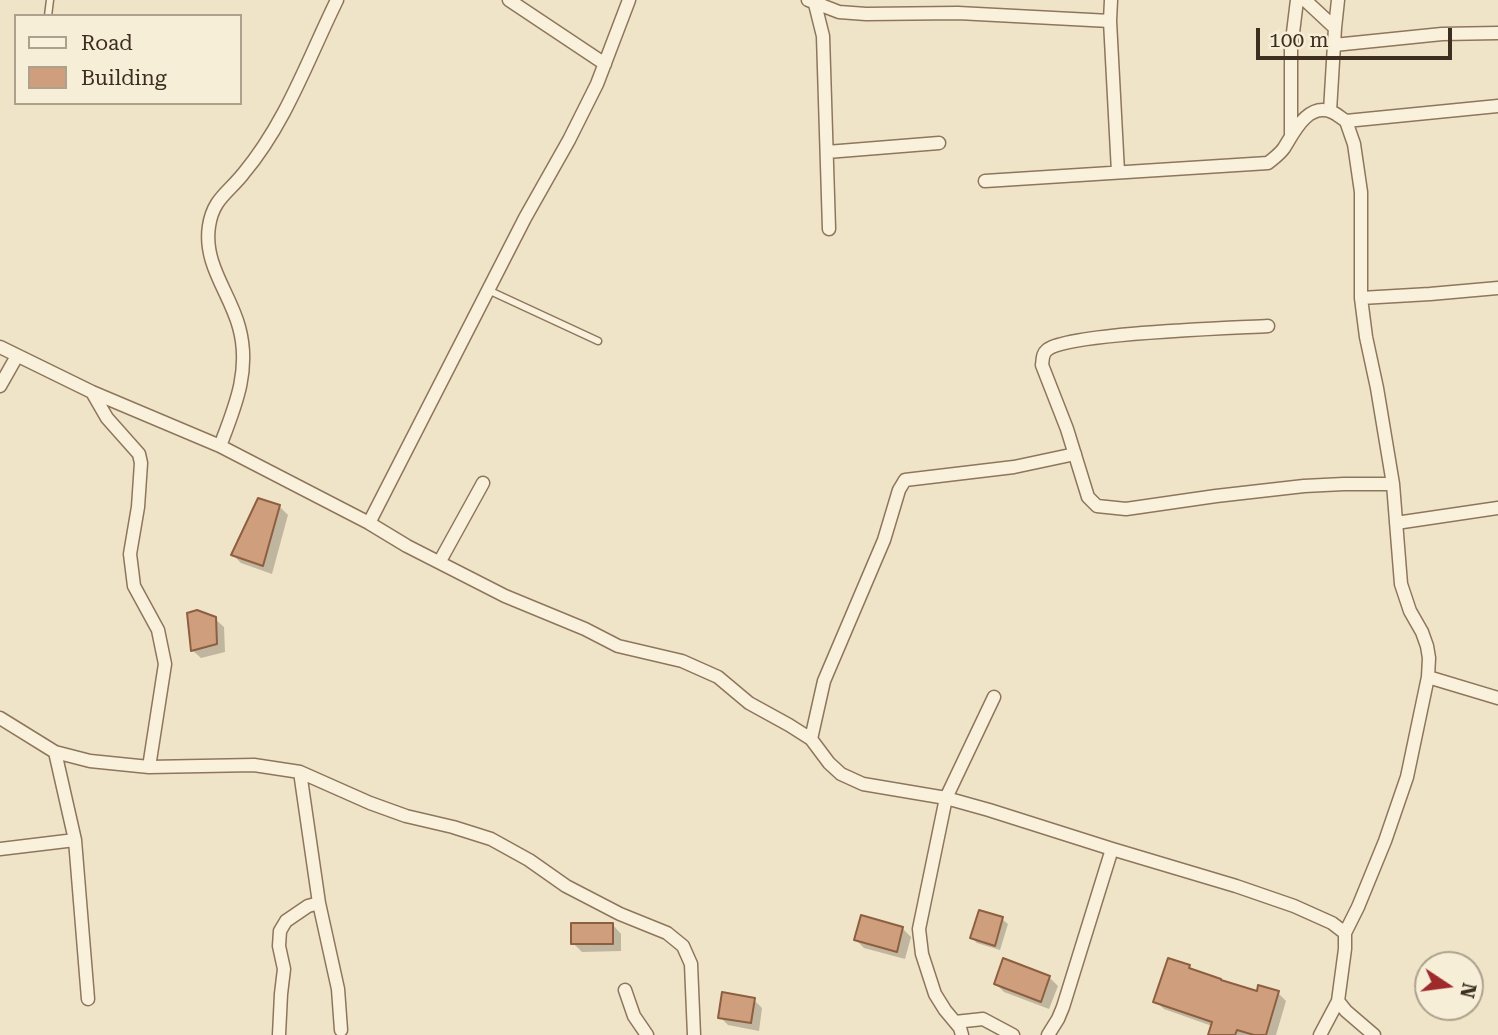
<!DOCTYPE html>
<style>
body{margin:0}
#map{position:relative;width:1498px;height:1035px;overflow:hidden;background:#f0e4c8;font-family:"Roboto Serif",serif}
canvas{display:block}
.legend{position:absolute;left:14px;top:14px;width:228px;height:91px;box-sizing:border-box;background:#f7eed8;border:2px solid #ada18e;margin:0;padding:9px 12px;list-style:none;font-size:21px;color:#3d2e20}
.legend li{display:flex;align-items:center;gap:14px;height:35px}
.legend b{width:35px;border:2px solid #ada18e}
.north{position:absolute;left:1414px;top:951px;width:70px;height:70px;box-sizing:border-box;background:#f7eed8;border:2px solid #ada18e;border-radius:50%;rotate:103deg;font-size:19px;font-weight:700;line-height:28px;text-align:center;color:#3d2e20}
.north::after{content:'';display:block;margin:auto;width:24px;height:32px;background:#9e2a2b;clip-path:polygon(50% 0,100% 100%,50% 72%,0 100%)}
.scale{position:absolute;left:1256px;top:28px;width:196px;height:32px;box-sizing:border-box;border:4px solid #3d2e20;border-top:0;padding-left:9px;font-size:21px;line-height:24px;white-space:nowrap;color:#3d2e20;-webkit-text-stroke:5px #f7eed8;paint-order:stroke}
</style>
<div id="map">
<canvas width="1498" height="1035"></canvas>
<ul class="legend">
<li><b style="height:9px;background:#faf1dc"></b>Road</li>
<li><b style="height:19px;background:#cf9f7d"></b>Building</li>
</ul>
<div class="north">N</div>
<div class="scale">100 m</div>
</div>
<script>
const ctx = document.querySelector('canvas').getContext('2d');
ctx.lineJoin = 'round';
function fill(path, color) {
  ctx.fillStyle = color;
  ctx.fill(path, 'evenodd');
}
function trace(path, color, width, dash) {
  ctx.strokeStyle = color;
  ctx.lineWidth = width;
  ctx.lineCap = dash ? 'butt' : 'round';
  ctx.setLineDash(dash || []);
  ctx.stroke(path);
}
const shadow = new Path2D(`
 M279,506l9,9 -16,59 -31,-11 -8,-8z
 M215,619l9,8 1,25 -24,6 -9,-8z
 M1002,919l6,5 -8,26 -23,-7 -5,-5z
 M613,925l8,9v17l-39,1 -9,-9z
 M902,928l9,9 -6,22 -41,-11 -8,-8z
 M1189,966l5,5 64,22h20l8,8 -10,34h-67l3,-9 -48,-17 -9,-8z
 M1049,977l9,9 -9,23 -45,-17 -8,-8z
 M754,1000l8,8 -3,23 -31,-6 -8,-8z`);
const building = new Path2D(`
 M258,498l22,7 -17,61 -32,-11z
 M197,610l19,7 1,27 -26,7 -4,-38z
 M979,910l24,7 -8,29 -25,-8z
 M861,915l42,12 -6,25 -43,-12z
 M571,923h42v21h-42z
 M1003,958l47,18 -9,26 -47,-18z
 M1168,958l22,7 -1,3 32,11v1l36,11 1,-6 21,6 -13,44h-12l-17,-5 -2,5h-27l4,-13 -59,-20z
 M722,992l33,6 -4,25 -33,-5z`);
const service = new Path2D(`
 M48,16l2,-16
 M488,290l110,51`);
const minor = new Path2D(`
 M509,0l96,64
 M808,0l31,12 27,2 92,-1 152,8
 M814,0l9,36 6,193
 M1111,0l-1,21 8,151
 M1305,0l30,28
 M1334,45l108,-11 56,-1
 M1330,111l5,-83 3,-28
 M1346,121l8,23 7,48v106l5,39 11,51 16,96 8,100 9,27 12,21 5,14 2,12 -1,19 -21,100 -22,64 -27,66 -13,26v16l-7,52 8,10 28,24
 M1291,134v-85l6,-49
 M827,152l112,-9
 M985,181l283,-18c6,-5 12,-9 16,-15 10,-16 24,-46 48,-36 5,2 9,6 14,9l152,-15
 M1361,298l69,-4 68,-6
 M1268,326c-35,2 -202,7 -221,24 -5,4 -4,9 -5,15l25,64 21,68 9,9 29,3 90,-13 88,-10 40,-2h49
 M0,347l92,45 128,54 149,77 38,23 98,50 80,33 33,17 64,15 36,16 31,26 40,22 22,14 18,24 12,11 22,10 83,14 43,12 123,39 124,37 58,20 38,17 13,10
 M0,386l17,-30
 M92,392l15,26 32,36 2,9 -3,44 -8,47 4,32 24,44 7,34 -16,103
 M220,446c15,-39 31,-76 19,-119 -9,-34 -36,-63 -30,-101 4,-27 19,-33 34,-52 43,-51 65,-115 94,-174
 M369,523l156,-305 44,-78 28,-56 32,-84
 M1396,523l102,-15
 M440,561l43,-78
 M1428,677l70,21
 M0,718l55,34 35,9 59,6 105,-2 46,7 70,31 36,13 47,11 38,12 38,21 37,26 54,28 47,19 16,13 8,18 3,71
 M811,739l13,-58 60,-141 15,-50 6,-10 109,-13 61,-13
 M300,772l19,131 19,86 3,41
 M75,840l13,159
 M0,849l75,-9 -20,-88
 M625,990l9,26 13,19
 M955,1022l28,-3 30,16
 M279,1035l2,-41 3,-25 -5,-23 1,-15 6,-10 22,-15 11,-3
 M962,1035l-2,-7 -15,-18 -10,-16 -13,-40 -3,-25 27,-131 48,-101
 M1048,1035l10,-16 5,-12 49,-158
 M1320,1035l18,-34`);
fill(shadow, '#0003');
fill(building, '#cf9f7d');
trace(building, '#8d5f41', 2);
trace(service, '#8d765c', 9);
trace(minor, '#8d765c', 15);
trace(service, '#faf1dc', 6);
trace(minor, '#faf1dc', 12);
</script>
